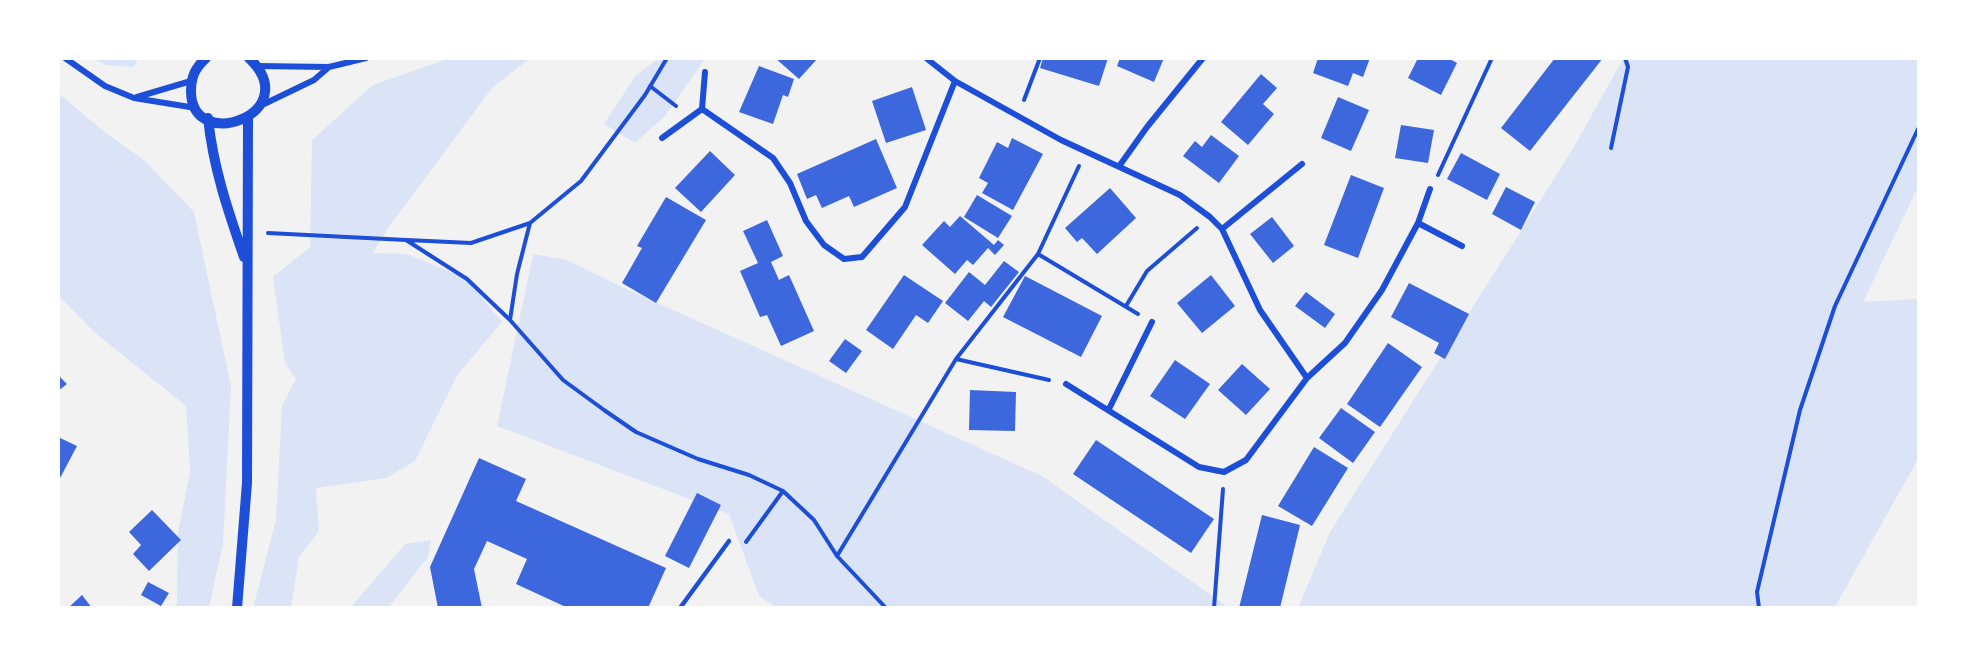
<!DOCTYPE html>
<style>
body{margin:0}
#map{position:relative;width:1977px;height:666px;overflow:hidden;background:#f2f2f2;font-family:Bitter,serif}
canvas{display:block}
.frame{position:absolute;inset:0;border:60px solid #fff;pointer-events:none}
</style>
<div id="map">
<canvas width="1977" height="666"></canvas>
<div class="frame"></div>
</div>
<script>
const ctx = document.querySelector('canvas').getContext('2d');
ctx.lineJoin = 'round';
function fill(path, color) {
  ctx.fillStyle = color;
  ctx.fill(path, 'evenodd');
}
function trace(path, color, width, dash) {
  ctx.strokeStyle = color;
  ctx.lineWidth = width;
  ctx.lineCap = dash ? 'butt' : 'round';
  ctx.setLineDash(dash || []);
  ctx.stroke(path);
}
const green = new Path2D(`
 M93,59h45l-4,8 -28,-2z
 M447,59h82l-37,29 -104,140 -15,25 34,1 60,25 35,43 -44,52 -43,87 -29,17 -70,10 3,43 -20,26 -8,50 -38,1 23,-88 6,-114 14,-27 -11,-16 -12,-86 37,-30 2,-107 61,-55z
 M658,59h47l-40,57 -30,27 -31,-19 32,-49z
 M1623,59h295v128l-55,115 55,-3v160l-83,148 -537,1 32,-76 241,-380z
 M58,93l48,40 38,27 50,52 37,174 -8,158 -14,63h-32l1,-75 12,-60 -4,-66 -92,-74 -35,-36z
 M533,254l34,6 53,26 422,190 186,131h-453l-16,-11 -30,-82 -232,-88z
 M431,540l-3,17 -39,50h-38l54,-63z`);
const building = new Path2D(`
 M775,58h43l-19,21z
 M1043,58h65l-9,28 -59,-18z
 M1120,58h44l-10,24 -37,-16z
 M1318,58h52l-7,19 -10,-4 -5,13 -35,-13z
 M1418,58h30l9,5 -16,32 -33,-17z
 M1555,58h48l-73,93 -29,-23z
 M759,66l35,13 -6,18 -5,-2 -10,29 -34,-12z
 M1261,74l16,14 -14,16 11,10 -26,31 -27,-23z
 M912,87l14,43 -40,13 -14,-42z
 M1338,97l31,13 -18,41 -30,-13z
 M1401,125l33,5 -6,33 -33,-5z
 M1211,135l28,21 -20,27 -36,-27 12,-15 7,6z
 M1012,138l31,16 -30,56 -31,-17 6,-10 -9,-5 18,-36 11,6z
 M876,139l21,49 -43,19 -5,-11 -27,12 -6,-13 -9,4 -10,-25z
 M710,151l25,24 -34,37 -26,-24z
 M1461,153l39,21 -13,26 -40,-21z
 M1351,175l33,13 -26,70 -34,-13z
 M1506,187l29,15 -14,28 -29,-16z
 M1110,188l26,30 -39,36 -15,-16 -5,4 -12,-14z
 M977,195l35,21 -14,22 -34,-21z
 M666,197l40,23 -50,83 -34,-20 20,-35 -5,-2z
 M960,216l34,29 4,-5 6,5 -9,10 -7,-7 -15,17 -6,-5 -12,14 -33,-29 22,-24 6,6z
 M1272,217l22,29 -21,17 -23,-29z
 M767,220l16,36 -12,6 8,18 10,-5 25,56 -33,15 -14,-31 -7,2 -20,-46 18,-8 -15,-32z
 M1004,261l15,11 -28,35 -7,-6 -16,20 -23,-18 24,-31 16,13z
 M904,275l39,26 -15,22 -12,-8 -23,34 -27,-19z
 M1211,275l24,31 -33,27 -25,-30z
 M1025,276l77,40 -21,41 -78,-40z
 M1409,283l60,31 -24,45 -11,-6 5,-10 -48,-26z
 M1306,292l29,22 -10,14 -30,-22z
 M845,339l17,12 -16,22 -17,-12z
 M1388,343l34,24 -42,60 -33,-23z
 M1175,360l35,24 -25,35 -35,-23z
 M1242,364l28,25 -24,26 -28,-25z
 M58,375l9,9 -9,7z
 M970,390l46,2 -1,39 -46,-1z
 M1341,408l34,24 -22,31 -34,-25z
 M58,437l19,9 -19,36z
 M1096,440l118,79 -23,34 -118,-79z
 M1314,447l34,21 -36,58 -34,-20z
 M479,458l47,21 -10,22 150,67 -18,40h-80l-52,-24 11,-25 -40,-18 -13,28 8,39h-44l-8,-41z
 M697,493l24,12 -32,63 -24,-12z
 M152,510l29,30 -32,31 -16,-17 8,-9 -12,-13z
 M1262,515l38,10 -20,83h-41z
 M148,582l21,11 -8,13 -20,-11z
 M82,595l10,13h-24z`);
const path = new Path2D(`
 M650,86l26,20
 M1024,100l16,-42
 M1611,148l17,-81 -3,-9
 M1438,175l54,-117
 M530,223l51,-42 64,-86 22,-37
 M268,233l138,7 61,39 43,41 53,60 41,30 32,22 62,27 51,16 34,16 31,29 23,36 49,52
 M407,240l64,3 59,-20 -13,51 -7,46
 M1038,254l100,60
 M1126,306l21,-35 50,-43
 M956,359l93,21
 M746,542l37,-51
 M837,556l119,-197 82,-105 41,-88
 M1214,608l9,-119
 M1759,608l-2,-16 43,-182 35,-104 83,-177`);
const service = new Path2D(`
 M680,608l49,-67`);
const minor = new Path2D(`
 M65,58l40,28 29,12 62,10
 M926,58l29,23 106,59 119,55 30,22 12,12 38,81 47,68
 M256,66l73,1 37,-9
 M137,97l54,-16
 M260,106l54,-26 15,-13
 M702,109l71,49 17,25 16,38 18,24 20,14 18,-2 43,-50 50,-126
 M662,138l40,-29 3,-37
 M1120,165l27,-38 56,-69
 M1418,223l44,23
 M1222,229l80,-65
 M1066,384l133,83 25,5 22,-12 61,-82 38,-35 37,-53 36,-67 12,-34
 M1109,409l43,-87`);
const tertiary = new Path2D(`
 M206,58c-11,10 -15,19 -15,33 0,64 116,22 58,-33
 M208,118c5,49 20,93 36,139
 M237,608l10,-125 1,-365`);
fill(green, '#dbe4f7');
fill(building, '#3d67dc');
trace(path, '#1d4ed8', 4);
trace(service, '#1d4ed8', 4.5);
trace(minor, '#1d4ed8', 6);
trace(tertiary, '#1d4ed8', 10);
</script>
